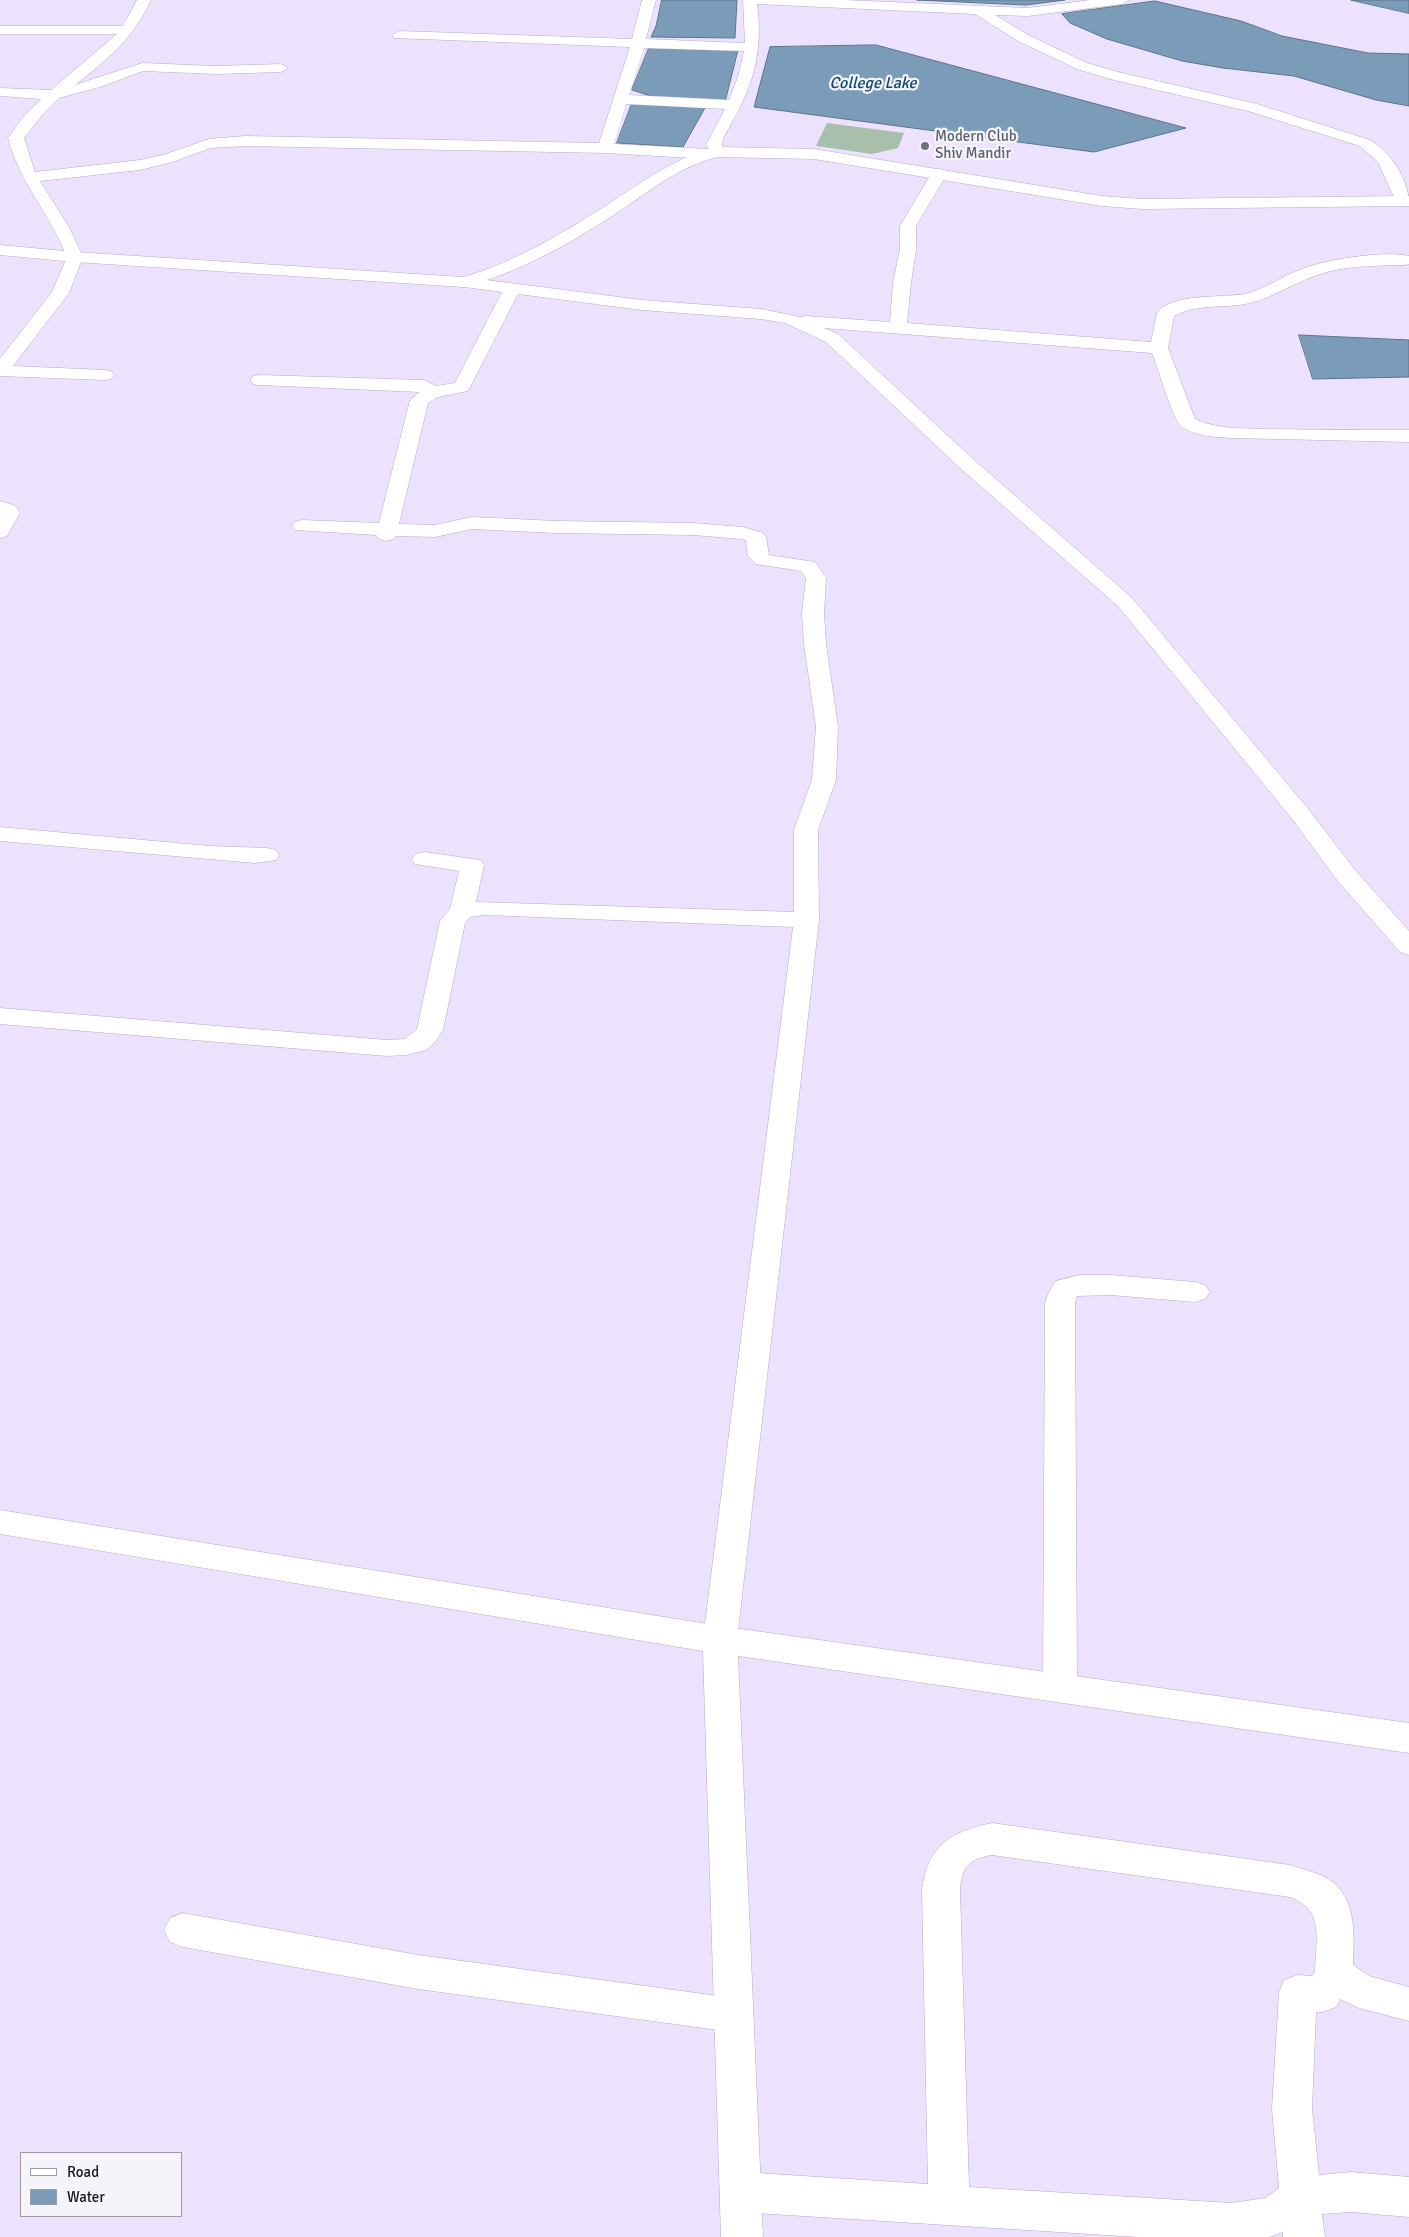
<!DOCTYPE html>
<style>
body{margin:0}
#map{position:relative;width:1409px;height:2237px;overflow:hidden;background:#ede2fd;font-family:Signika,sans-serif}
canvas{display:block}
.legend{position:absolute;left:20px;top:2152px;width:162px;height:65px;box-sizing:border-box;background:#f6f4fb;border:1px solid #9d9aa3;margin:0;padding:6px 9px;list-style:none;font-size:15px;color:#18131f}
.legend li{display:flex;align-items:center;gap:10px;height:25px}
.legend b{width:25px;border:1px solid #9d9aa3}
</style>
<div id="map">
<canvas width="1409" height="2237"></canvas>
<ul class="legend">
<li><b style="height:6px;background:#fff"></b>Road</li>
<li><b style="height:14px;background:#7b9cb9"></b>Water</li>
</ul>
</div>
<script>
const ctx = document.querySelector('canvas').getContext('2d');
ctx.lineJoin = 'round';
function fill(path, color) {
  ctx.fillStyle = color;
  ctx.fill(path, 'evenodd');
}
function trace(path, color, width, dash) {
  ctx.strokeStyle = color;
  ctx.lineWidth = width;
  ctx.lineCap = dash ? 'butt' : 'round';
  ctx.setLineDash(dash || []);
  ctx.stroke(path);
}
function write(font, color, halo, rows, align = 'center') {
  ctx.font = font + ' Signika,sans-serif';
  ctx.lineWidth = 4.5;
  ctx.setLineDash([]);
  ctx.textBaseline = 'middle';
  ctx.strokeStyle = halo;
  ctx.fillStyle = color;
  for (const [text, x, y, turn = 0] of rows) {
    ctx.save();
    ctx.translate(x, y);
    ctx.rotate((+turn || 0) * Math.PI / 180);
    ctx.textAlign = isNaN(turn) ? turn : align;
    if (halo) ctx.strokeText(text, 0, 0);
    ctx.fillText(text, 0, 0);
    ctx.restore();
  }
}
const green = new Path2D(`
 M827,123l77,10 -6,15 -26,6 -56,-8z`);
const water = new Path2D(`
 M662,0h75l-2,38 -84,-1 5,-11z
 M917,0h148l-39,5z
 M1351,0h58v13z
 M1155,1l86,20 41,15 86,17 41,1v52l-33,-6 -82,-24 -71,-8 -41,-7 -75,-22 -37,-16 -8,-9z
 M876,45l310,83 -92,24 -340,-45 16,-60z
 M649,48l89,2 -13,52 -71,-5 -22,-7z
 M633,101l73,5 -23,41 -66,-4z
 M1299,335l110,5v37l-96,2z`);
const minor = new Path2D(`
 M137,0h14c-18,39 -43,59 -76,85l67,-22 74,3 65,-2 7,4 -7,4 -65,2 -73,-3 -43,16 -41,11 -16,16 -19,24 11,34 105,-12 23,-5 46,-16 36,-3 354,7 31,-96 -236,-9 -2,-3 7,-4 233,8 10,-39h14l-10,39 99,4 -2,-43h101l184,8 62,-8h39l-7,4 -94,12 -33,-1 33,20 59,28 31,9 139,32 113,36c21,12 39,40 39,64l-6,2 -6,-2 -19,-42 -18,-16 -112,-35 -134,-31 -37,-11 -59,-28 -43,-27 -218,-10c5,36 0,69 -16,101 -5,12 -13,22 -18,34l-1,6 4,7 -3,3 -14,4 -104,-6 -360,-7 -34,2 -39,14 -32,8 -100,11 30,48 13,28 -14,36 -56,73 92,4 6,1 3,4 -3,4 -6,1 -105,-4v-17l52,-67 15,-35c-16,-42 -48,-75 -59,-119l13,-18 20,-21 -41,-3v-8l51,2 66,-56h-117v-8h123zM644,48l100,3 -6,26 -9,23 -100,-5zM626,104l99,5 -19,36 3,4 -95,-5z
 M939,169l6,2 2,3 -31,52v23l-5,34 -4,40 244,19 6,-29c14,-20 65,-15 88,-19 18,-4 34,-16 52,-23 24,-11 86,-21 112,-15v8l-4,1c-29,1 -60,0 -88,10 -23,8 -43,22 -67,28 -25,6 -53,0 -76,13l-6,32 27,71c23,11 51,9 76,10 46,1 92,1 138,1v12l-178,-4c-16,-1 -38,-2 -50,-12 -8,-6 -24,-61 -29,-73l-328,-25 14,6 136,126 158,138 177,212 46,60 54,61v24l-9,-3 -63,-72 -44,-60 -175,-214 -158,-138 -134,-126 -41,-19 -24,-4 -119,-9 -124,-16 -50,97 -30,6 -10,6 -29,121 36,1 37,-8 84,4 137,2 50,4 20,6 3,4 3,18 46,7 11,16 -2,36 2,30 12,83 -2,53 -18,50 1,90 -82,720 -5,10 -12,4 -12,-4 -5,-10 90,-713 -308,-12 -15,2 -5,6 -22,107 -8,12 -9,8 -20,5 -19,1 -387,-32v-16l387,32 18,-1 12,-10 23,-108 10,-12 9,-38 -44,-7 -3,-5 3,-5 9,-2 57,8 3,5 -8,37 318,10v-82l18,-50 4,-53 -12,-83 -2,-30 4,-36 -5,-7 -45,-7 -8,-8 -2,-16 -5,-1 -48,-4 -137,-2 -84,-4 -37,8 -39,-1 -3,3 -7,2 -7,-2 -3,-4 -81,-5 -3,-4 3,-4 7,-2 77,3 31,-123 10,-8 -161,-7 -6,-1 -3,-4 3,-4 6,-1 165,5 12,6 19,-3 47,-91 -45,-6 -3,-4 3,-4 6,-1 179,23 119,9 39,8 6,-1 84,6 3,-39 7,-34v-23l33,-55z
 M0,501l16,5 4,7 -13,23 -7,2z
 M0,827l210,19 57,2 9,2 3,5 -3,5 -21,3 -255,-22z
 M1079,1275h32l84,7 10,3 5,7 -5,7 -10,3 -84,-7 -34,1 -2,7 2,385 -5,10 -12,4 -12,-4 -5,-10 2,-385 4,-11 7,-11z
 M992,1823l298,42c14,5 32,8 44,18 23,20 20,55 19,82l16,11 40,11v34l-50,-13 -19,-9 -4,8 -14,5h-6l-4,97 7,66 32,-3 58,5v40l-58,-5 -29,2 3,23h-42v-5l-14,5h-131l-398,-25 -14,-6 -6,-14 6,-14 14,-6 188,12 -6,-294c6,-45 28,-58 70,-67zM992,1855l298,42c35,12 26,44 25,74l-3,5 -14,-1 -14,5 -5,12 -7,117 7,79 -13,10 -35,5 -262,-16 -9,-297c2,-23 8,-31 32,-35z
 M183,1913l235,42 315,43 14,5 5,12 -5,12 -14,5 -315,-43 -235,-42 -13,-5 -6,-12 6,-12z`);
const tertiary = new Path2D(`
 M0,1510l720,116 689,97v30l-671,-97 25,581h-42l-18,-586 -703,-117z`);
const secondary = new Path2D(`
 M718,147l96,2 288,47 40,3 267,-3v10l-267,3 -40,-3 -288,-47 -96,-2c-36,8 -67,33 -97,53 -48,32 -102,63 -158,77l-388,-25 -75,-7v-10l75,7 388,25c51,-14 105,-47 150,-76 34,-22 65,-45 105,-54z`);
const markers = [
 [925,146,5,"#6b7280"]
];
const farWorshipnames = [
 ["Modern Club",935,137],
 ["Shiv Mandir",935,154]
];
const farWaternames = [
 ["College Lake",873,84]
];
fill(green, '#a8bfac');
fill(water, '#7b9cb9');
trace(water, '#5d738b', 1);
trace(minor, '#b6aaca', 1);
trace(tertiary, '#b6aaca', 1);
trace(secondary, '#b6aaca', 1);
fill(minor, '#fff');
fill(tertiary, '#fff');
fill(secondary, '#fff');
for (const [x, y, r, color] of markers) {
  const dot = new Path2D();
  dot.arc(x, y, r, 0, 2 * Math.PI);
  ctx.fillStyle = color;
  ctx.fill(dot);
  trace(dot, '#f6f4fb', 2);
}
write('15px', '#5b616d', '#f6f4fb', farWorshipnames, 'left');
write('italic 16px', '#0e476e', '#f6f4fb', farWaternames);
</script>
